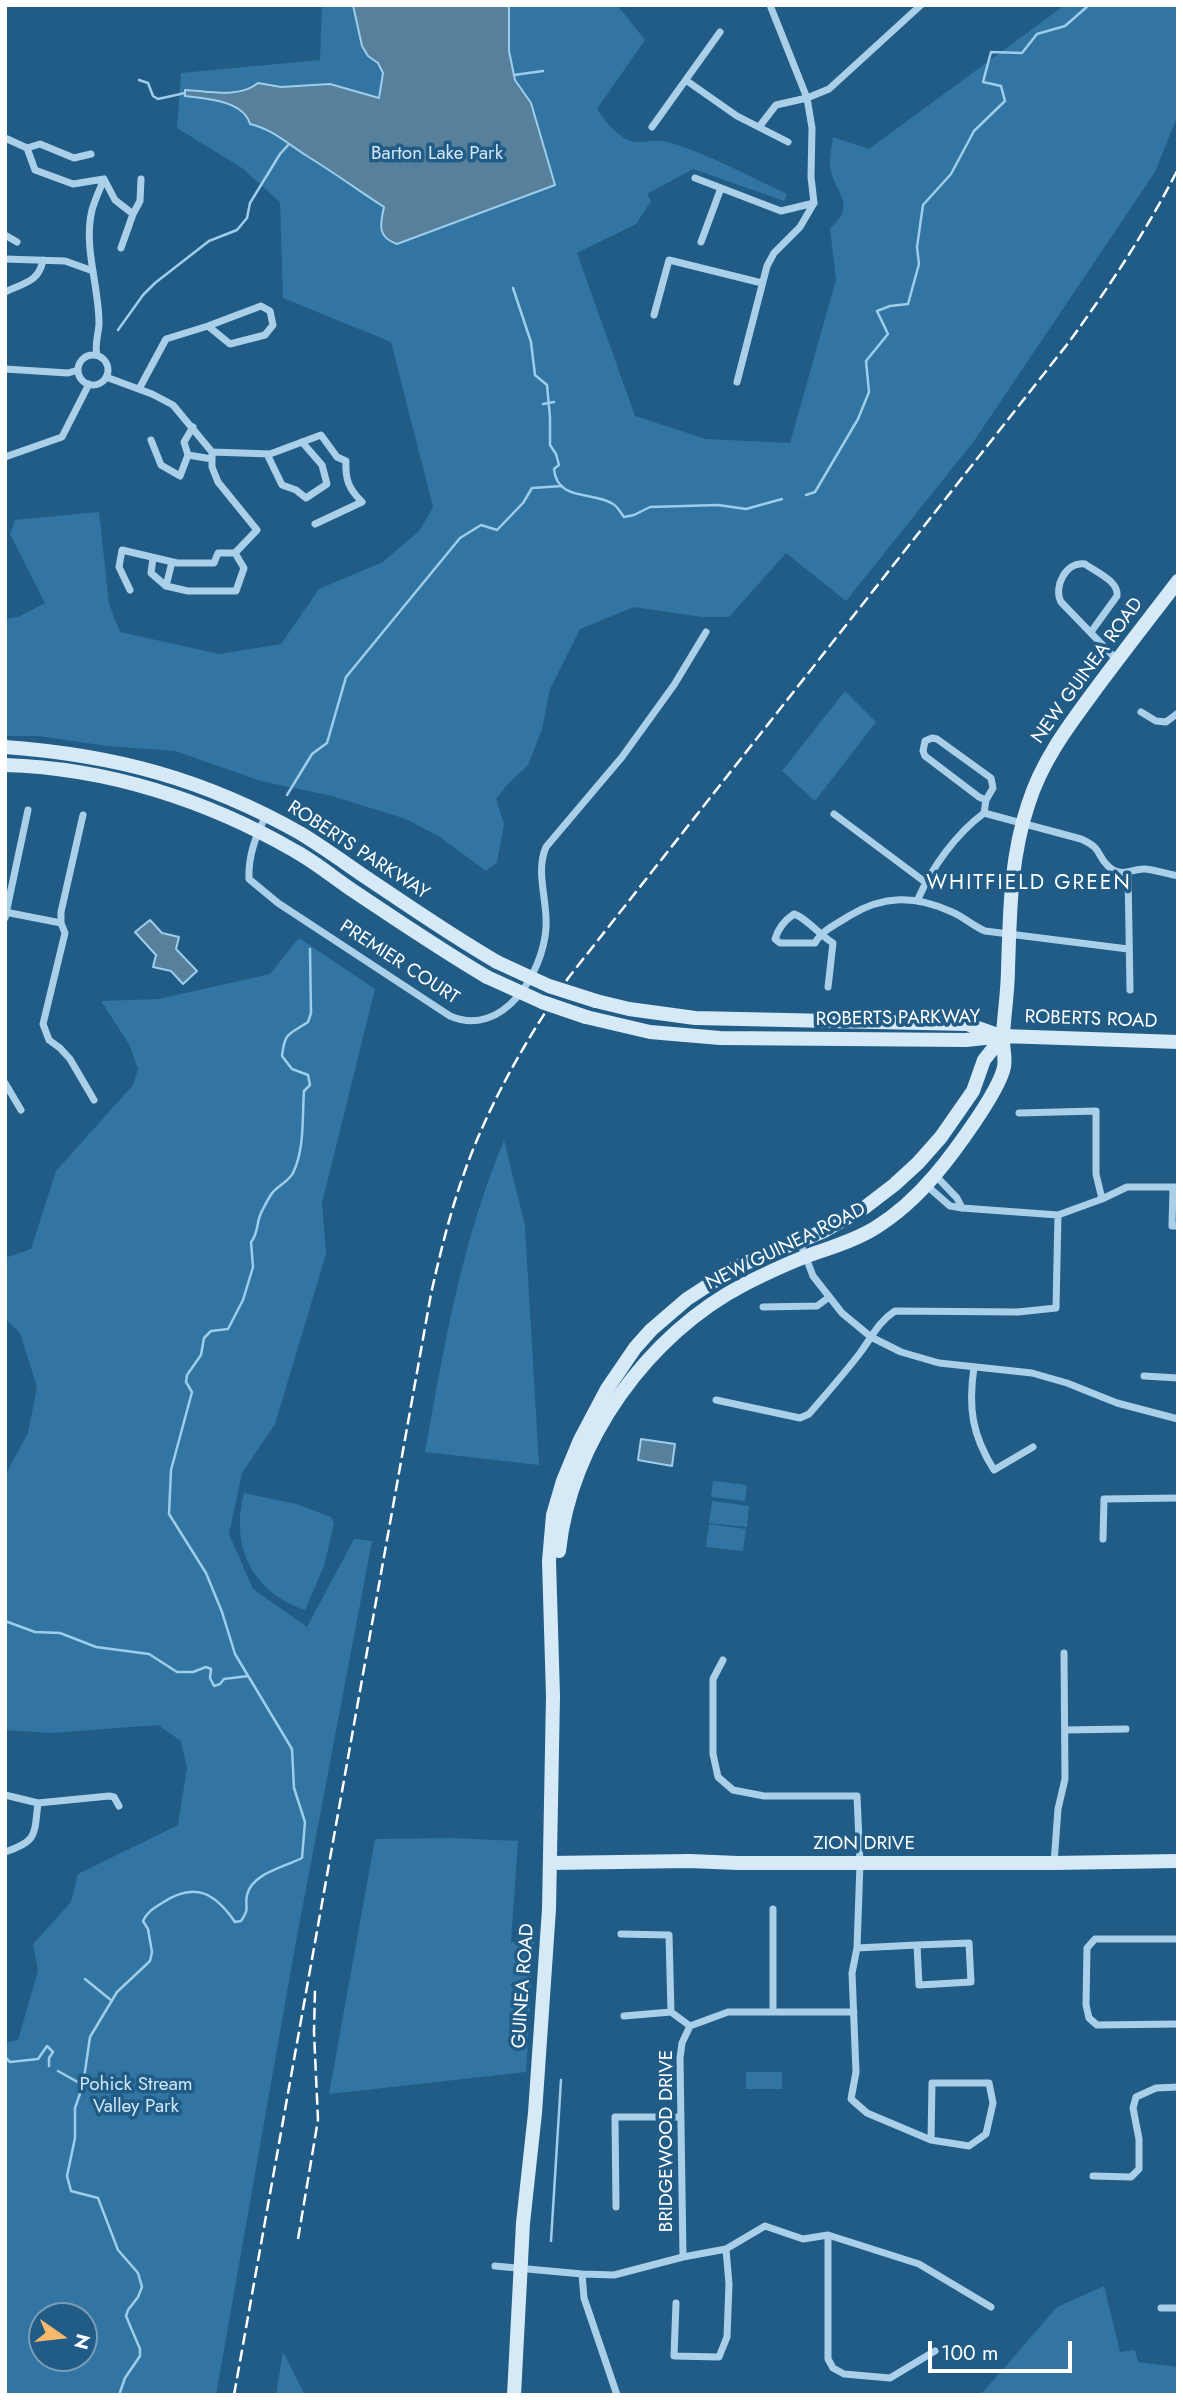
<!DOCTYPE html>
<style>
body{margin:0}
#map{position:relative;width:1183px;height:2400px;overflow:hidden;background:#215c86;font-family:Jost,sans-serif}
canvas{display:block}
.frame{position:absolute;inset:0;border:7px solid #fff;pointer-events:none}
.north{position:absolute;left:28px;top:2302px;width:70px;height:70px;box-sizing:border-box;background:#215c86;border:2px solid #7a9db6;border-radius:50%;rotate:104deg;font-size:19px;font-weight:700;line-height:28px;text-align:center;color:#fff}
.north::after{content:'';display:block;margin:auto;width:24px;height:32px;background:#f6b96c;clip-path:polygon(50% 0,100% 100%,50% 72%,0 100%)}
.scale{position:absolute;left:928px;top:2341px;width:144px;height:32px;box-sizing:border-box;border:4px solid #fff;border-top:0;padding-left:9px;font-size:21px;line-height:24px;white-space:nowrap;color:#fff;-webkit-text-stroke:5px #215c86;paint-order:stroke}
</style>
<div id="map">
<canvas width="1183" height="2400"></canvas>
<div class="frame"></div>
<div class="north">N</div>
<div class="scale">100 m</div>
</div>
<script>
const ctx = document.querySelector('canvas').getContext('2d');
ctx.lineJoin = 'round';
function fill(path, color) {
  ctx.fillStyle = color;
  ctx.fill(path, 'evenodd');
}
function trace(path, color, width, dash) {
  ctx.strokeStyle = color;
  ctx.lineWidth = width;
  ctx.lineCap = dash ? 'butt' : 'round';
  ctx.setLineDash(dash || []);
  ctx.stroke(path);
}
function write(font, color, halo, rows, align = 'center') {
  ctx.font = font + ' Jost,sans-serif';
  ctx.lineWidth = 7;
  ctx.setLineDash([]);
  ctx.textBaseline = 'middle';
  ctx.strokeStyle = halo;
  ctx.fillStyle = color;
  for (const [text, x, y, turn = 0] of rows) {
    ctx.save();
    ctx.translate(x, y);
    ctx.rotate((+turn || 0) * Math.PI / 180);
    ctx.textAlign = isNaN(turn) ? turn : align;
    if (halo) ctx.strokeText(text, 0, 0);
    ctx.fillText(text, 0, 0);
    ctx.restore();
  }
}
const green = new Path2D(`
 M322,5h295l28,35 -48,69c8,12 16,22 29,30 13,7 28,-1 42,3 41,12 80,34 119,52l-3,7 -91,-32 -46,25 4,7 -15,23 -59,29 58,163 71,23 84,4 46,-163 -6,-52c26,-21 8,-33 1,-56 -3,-10 1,-25 2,-35l36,12 196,-144h113v110l-23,57 -181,269 -128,160 -60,-48 -57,64h-27l-68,-10 -54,22 -30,60 -8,40 -14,36 -21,20 -11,14 8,25 -7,38 -11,9 -46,-34 -34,-18 -74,-23 -71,-15 -86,-30 -68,-5 -69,-10h-33v-117l13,-2 27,-14 -35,-69 5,-14 84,-8 10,92 11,28 99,22 62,-10 38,-55 64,-27 37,-32 13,-23 -42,-165 -108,-44 -3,-96 -38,-34 -65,-40 4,-55 139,-13z
 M845,691l31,31 -61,79 -33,-30z
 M299,938l76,51 -53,214 4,51 -51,170 -33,49 -13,61 24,55 54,38 47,-88 18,2 -77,406 -79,448h-210l-1,-352 13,-3 20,-69 -5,-27 38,-42 7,-28 100,-49 9,-57 -6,-27 -23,-16 -107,8 -46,-3v-255l23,-42 9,-46 -17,-54 -15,-15v-60l26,-9 25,-78 77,-86 5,-16 -9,-25 -28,-43 58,-2 111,-25zM42,2316h42v42h-42z
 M504,1140l21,86 14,239 -114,-13c20,-110 36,-208 79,-312z
 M713,1481l34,4 -2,16 -34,-4z
 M244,1493l52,11 35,13 3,6 -10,43 -19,44c-53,-18 -75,-64 -61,-117z
 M712,1501l37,5 -2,21 -38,-4z
 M709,1524l37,5 -3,22 -37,-4z
 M451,1838l67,3 -7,101 23,-2 -8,132 -197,22 46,-255z
 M746,2072h36v17h-36z
 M1104,2286l16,66 15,-2 3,12 40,5v28h-202l8,-4 73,-84z
 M283,2352l22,43h-29z`);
const water = new Path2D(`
 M353,5h156v46l6,29 16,23 24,82 -158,59c-20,-7 -17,-19 -13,-37 -26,-17 -51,-35 -77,-51 -19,-12 -35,-27 -57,-32 -7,-24 -44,-25 -65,-28v-6c24,1 53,9 73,-7l23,4 49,-3 49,14 4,-25 -5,-10 -10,-7 -6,-10z
 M150,920l12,13 17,4 -3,12 21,22 -14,13 -12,-13 -18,-4 3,-12 -21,-23z
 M641,1439l34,5 -3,22 -34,-6z`);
const stream = new Path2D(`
 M514,75l29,-4
 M139,80l9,3 5,13 5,3 27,-6
 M513,288l18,54 4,33 12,10 3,32v28l6,9 3,11 -5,4c3,33 40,22 59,35 4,2 8,9 11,13l10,-2 16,-8 68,-2 28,4 36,-10
 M118,330l25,-35 12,-12 54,-42 28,-11 10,-12 3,-15 30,-49 9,-10
 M543,404l11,-2
 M806,495l9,-3 43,-73 11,-27 -3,-31 22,-27 -11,-23 13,-5 18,-2 11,-40 -2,-17 6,-42 28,-31 23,-43 31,-30 -4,-15 -18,-4 8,-30 31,1 15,-19 28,-8 24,-21
 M287,795l25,-41 15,-11 19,-66 114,-139 21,-13 16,5 26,-27 9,-15 30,-2
 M5,1621l30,11 25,1 36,14 53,7 28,18h16l13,-5 5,2 -1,9 4,8 6,-2 4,-5 24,-3
 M85,1979l27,22
 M5,2057l5,5 28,-3 9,-13 6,6 -4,6v8
 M58,2071l25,14
 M551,2241l10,-161
 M119,2395l6,-17 15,-22v-7l-14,-33 2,-6 10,-13 4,-10 -4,-14 -20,-23 -20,-52 -27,-7 -4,-15 8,-38v-30l8,-23 7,-48 27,-45 33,-31 2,-9 -4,-23 -5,-8c4,-9 11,-13 19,-18 33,-22 53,-10 73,19l6,-1c10,-15 3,-13 6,-26 5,-22 38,-28 55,-37l3,-36 -11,-34 -2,-39 -57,-95 -13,-42 -16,-39 -37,-59 2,-44 21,-78 -6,-10 1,-7 14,-20 3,-17 7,-7 17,-2 15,-29 10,-33 -2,-25c8,-9 5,-21 11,-31 2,-4 8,-16 11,-19 6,-7 15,-10 20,-19 12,-25 9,-56 11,-82l6,-6 -2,-10 -16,-6 -10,-13c3,-25 7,-21 26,-34l3,-9 -1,-64`);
const street = new Path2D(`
 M770,5l37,93 5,30 -1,49 3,26
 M687,81l50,35 51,26
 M652,127l68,-95
 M759,127l17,-22 31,-7 22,-9 92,-84
 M5,138l22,10 8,22 38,14 31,-5c-4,10 -9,20 -12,31 -9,36 7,76 7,113 0,10 -5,22 -2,32
 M27,148l13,-4 34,14 17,-4
 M695,178l86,33 33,-8
 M104,179l11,21 18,14 -12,34
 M133,214l7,-13 1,-22
 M5,235l12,7
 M701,242l20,-54
 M5,259l60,2 28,10
 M5,292c19,-9 34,-10 38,-32
 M654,315l15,-55 93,23
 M78 370a15 15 0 1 1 30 0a15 15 0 1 1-30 0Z
 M5,369l63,4 10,-3
 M106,377l46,17 21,11 39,47v15l6,15 39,48 -22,23h-17l-4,10h-37l-55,-13 -3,17 11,23
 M737,382l30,-116 7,-13 26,-26 14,-24
 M139,389l27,-50 42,-13 22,18 35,-9 8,-10 -3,-14 -9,-5 -53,20
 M151,440l10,25 19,11 8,-21 24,4
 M212,452l58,2 51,-19 16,22 9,4c-1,19 3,28 16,41l-47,22
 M267,454l15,31 14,5 10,8 21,-14 -5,-19 -20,-23
 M188,455l-4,-13 9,-15
 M5,457l57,-20 27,-53
 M153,558l-2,15 15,13
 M172,562l-6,24 22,5h48l8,-23 -9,-15
 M1091,632l26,-36c2,-15 -21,-24 -32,-32 -19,-3 -32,23 -24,38l56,58
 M1141,712l15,9 10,1 12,-9
 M984,813l2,-13 7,-12 -2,-10 -54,-39 -5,-1 -7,3 -2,10 2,5 54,41 7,3
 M834,814l91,68
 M83,815l-22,97v11l4,10 -22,91 6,16 11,8 10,11 24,41
 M266,815c-10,21 -18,40 -17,64l29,24 172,113c53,23 93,-43 96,-88 2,-27 -11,-56 0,-81l76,-90 52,-72 32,-53
 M1128,873l2,117
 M918,899c14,-32 38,-65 66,-86l97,26c22,10 14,14 27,27 13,13 25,2 37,3 11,1 22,5 33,7
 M5,912l56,11
 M5,918l23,-108
 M828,987l5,-44c-12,-7 -28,-26 -39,-29 -9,6 -16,15 -19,25l5,4h35c7,-13 22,-19 34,-27 34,-21 67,-21 103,-4 12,5 21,14 33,19l143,18
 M5,1083l16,27
 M935,1175l22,23 5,10
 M926,1185l24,21 12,2 96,7 44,-16 -6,-25v-63l-77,2
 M1173,1187l-1,39h6
 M1102,1199l25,-12h51
 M800,1242l13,34 29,37 29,24 30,15 38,11 93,10 35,10 50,20 61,16
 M763,1307l54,-1 11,-8
 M974,1367c-6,41 -2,68 20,103l39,-23
 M1144,1376l34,2
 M716,1400l84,18 9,-4c17,-20 35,-40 51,-61 12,-16 18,-31 35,-42l123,1 38,-4 2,-93
 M1103,1539l1,-40 74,-1
 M723,1660l-10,19v75l5,23 15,13 31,6h93l3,67 -3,85 -5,25 4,99 -5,27 16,14 64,27
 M1065,1730l61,-1
 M5,1795l33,8 71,-7 5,1 5,9
 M5,1852c33,-11 29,-17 33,-49
 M1054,1863l4,-54 7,-30 -1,-126
 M621,1934l48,1 2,77
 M1178,1939h-83l-8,9 -1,57 3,13 8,7 81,-1
 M969,1943l2,39 -52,3 -2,-40z
 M857,1948l60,-3
 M773,2010v-101
 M624,2016l47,-4 19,14
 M932,2083h57l4,20 -7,31 -17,12 -38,-6z
 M1093,2176l38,1 8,-8v-30l-6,-31 3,-11 20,-9 22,-1
 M616,2207l-1,-90h66
 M828,2235v124l5,9 11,6 46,4 45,-27
 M683,2257l-3,-199 2,-15 8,-17 38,-14h126
 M495,2266l87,8 32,1 69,-18 43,-8 39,-23 38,13 25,-4 91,29 72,43
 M582,2274l2,24 33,97
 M676,2303l-2,53 45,1 8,-20 2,-53 -3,-35
 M1161,2308h17`);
const secondary = new Path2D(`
 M5,747c110,8 199,32 295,86 23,14 45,30 67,45 43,29 85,58 130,84
 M5,765c102,3 202,35 290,86 20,11 38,26 57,39 45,30 89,60 135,87
 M596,1001l33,8 66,9 272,6 31,11
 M586,1017l64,15 70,6 246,2 37,-4 175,6
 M559,1551c11,-109 89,-217 186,-267 20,-10 41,-20 62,-28 22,-8 47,-15 68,-28 21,-13 43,-33 60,-53 17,-20 64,-83 69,-108 2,-10 -2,-21 -1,-31 1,-22 5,-45 5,-67 2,-56 2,-110 20,-164 13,-42 38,-76 64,-111 28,-38 57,-75 86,-113
 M550,1863l139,-2 49,2h316l124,-2
 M514,2395l9,-172 12,-110 14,-204 4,-213 -4,-135 4,-46 10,-34 17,-41 27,-51 28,-41 16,-18 36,-31 49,-32 88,-36 40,-23 30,-23 24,-22 23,-26 32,-46 11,-31 19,-24`);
const rail = new Path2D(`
 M298,2239l20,-119 -4,-88 1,-43
 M234,2395l197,-1101c8,-36 17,-73 29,-109 25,-75 64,-143 109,-208l500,-635c40,-55 78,-112 109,-173`);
const secondaryBridge = new Path2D(`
 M497,962l52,24 47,15
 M487,977l55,25 44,15`);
const parkNames = [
 ["Barton Lake Park",437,154],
 ["Pohick Stream",136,2085],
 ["Valley Park",136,2107]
];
const streetNames = [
 ["NEW GUINEA ROAD",1088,671,-54],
 ["ROBERTS PARKWAY",358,851,33],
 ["PREMIER COURT",399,963,33],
 ["ROBERTS PARKWAY",898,1019,-1],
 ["ROBERTS ROAD",1091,1020,2],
 ["NEW GUINEA ROAD",786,1247,-26],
 ["ZION DRIVE",864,1844],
 ["GUINEA ROAD",524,1986,-86],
 ["BRIDGEWOOD DRIVE",667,2141,-90]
];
const neighbourhoodNames = [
 ["WHITFIELD GREEN",1029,884]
];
fill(green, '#3275a2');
fill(water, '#56809c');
trace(water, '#9ecdeb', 2);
trace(stream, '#9ecdeb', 2.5);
trace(street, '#aad0e9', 7);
trace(secondary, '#d5e9f7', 14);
trace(rail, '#fff', 2.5, [12, 5]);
trace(secondaryBridge, '#d5e9f7', 14);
write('19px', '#cfe7f7', '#215c86', parkNames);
write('19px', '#fff', '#215c86', streetNames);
ctx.letterSpacing = '2px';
write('21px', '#fff', '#215c86', neighbourhoodNames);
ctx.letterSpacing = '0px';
</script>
